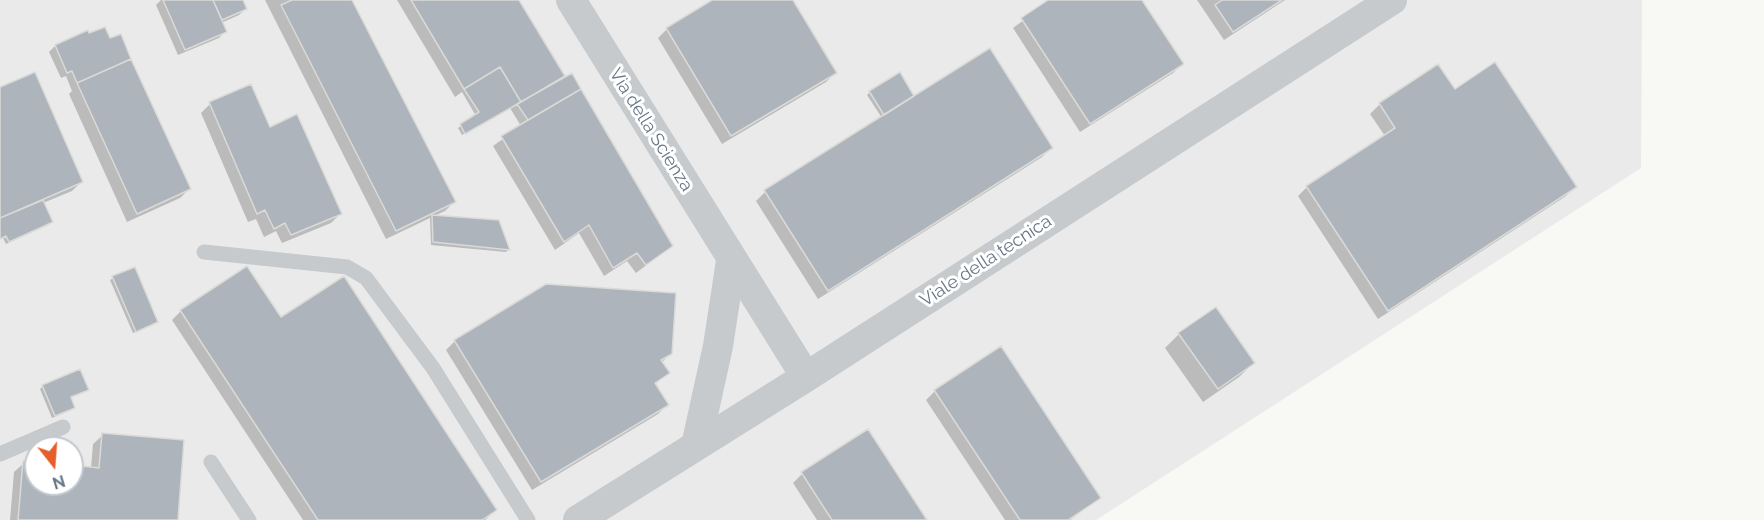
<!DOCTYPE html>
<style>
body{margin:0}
#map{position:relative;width:1764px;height:520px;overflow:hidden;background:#f8f8f5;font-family:Raleway,sans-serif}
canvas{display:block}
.north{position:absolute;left:24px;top:436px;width:60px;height:60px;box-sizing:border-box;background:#fff;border:2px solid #c2c9cf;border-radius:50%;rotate:163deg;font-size:16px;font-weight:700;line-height:24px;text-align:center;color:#677787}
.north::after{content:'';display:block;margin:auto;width:21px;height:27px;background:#e65e28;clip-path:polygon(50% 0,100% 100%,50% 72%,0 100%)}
</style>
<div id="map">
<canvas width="1764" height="520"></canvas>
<div class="north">N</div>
</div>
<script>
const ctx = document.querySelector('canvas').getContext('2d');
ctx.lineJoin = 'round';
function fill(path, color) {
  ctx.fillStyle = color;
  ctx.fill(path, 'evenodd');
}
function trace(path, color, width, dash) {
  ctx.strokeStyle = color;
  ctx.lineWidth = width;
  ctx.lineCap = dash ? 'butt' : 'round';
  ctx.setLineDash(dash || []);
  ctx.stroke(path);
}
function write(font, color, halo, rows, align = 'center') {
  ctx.font = font + ' Raleway,sans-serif';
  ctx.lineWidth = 6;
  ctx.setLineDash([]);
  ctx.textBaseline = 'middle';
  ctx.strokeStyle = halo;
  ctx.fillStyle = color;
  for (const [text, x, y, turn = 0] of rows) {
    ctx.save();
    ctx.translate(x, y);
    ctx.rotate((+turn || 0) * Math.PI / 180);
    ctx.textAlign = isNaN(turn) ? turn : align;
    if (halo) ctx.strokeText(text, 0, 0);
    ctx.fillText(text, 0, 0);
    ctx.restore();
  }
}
const built = new Path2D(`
 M0,0h1642l-1,168 -545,352h-1096zM36,448h36v36h-36z`);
const shadow = new Path2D(`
 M161,0h80l4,9 -6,6 -18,8 4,8 -6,7 -41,17 -22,-50z
 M265,0h85l104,202 -9,9 -13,6 77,32 -3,3 -75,-7 -1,-27 -44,21z
 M397,0h120l46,76 -4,5 12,-6 100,171 -35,27 -9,-12 -23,15 -25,-43 -24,17 -62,-104 28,-20 -11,-18 -48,27 -4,-7 18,-12 -14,-24 -7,5z
 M715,0h76l44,73 -9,9 -104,62 -64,-106 9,-9z
 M1051,0h90l41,64 -9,9 -93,59 -67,-104z
 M1197,0h88l-61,40z
 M55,46l134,143 -9,9 -53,24 -58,-128 3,-3 -6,-15 -5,2 -12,-26z
 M1438,66l17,25 120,95 -9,10 -188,123 -80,-123 9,-9 78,-51 -15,-22 9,-9z
 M0,89l81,93 -9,9 -29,12 8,19 -3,3 -42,19 -3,-6 -3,1z
 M870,92l181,56 -9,9 -224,142 -62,-98 9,-9 117,-74 -15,-23z
 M210,104l59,25 71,85 -9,9 -49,20 -6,-12 -12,6 -8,-18 -8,3 -47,-109z
 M113,278l43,44 -3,3 -20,8 -23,-53z
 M181,311l99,8 215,191 -10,10h-182l-131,-200z
 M1179,334l74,29 -14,14 -36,25 -38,-54z
 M455,341l216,12 -10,10 7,10 -14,12 13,20 -9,9 -126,76 -86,-140z
 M43,386l44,4 -17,8 4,9 -3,3 -19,8 -12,-29z
 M935,391l164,107 -29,22h-65l-79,-120z
 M867,431l58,89h-108l-24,-37 9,-9z
 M103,435l73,85h-166l4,-48 10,-9 12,1v20h36v-17l19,1 2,-24z`);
const building = new Path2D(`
 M163,0h50l14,32 -42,18z
 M213,0h30l4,9 -25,11z
 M292,0h60l104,202 -60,29 -115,-226z
 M411,0h108l46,76 -44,26 -21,-35 -36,22z
 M712,0h81l44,73 -106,63 -65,-108z
 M1048,0h94l42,64 -94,60 -69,-106z
 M1222,0h60l-49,32 -18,-27z
 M105,27l5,11 11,-4 10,25 -54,24 -5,-12 -5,2 -12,-28 33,-15 1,3z
 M990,48l63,100 -225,143 -64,-101z
 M131,59l60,130 -54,25 -60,-131z
 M1495,62l82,125 -189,124 -82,-125 89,-58 -16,-25 59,-39 17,25z
 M500,67l21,35 -56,32 -5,-10 19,-12 -15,-23z
 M35,72l48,110 -83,36v-131z
 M900,72l14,24 -30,19 -15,-24z
 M572,73l9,16 -53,31 -11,-16z
 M251,84l19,43 27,-13 45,100 -51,21 -6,-12 -11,6 -9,-19 -8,4 -48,-112z
 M581,89l92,157 -27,19 -9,-12 -24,15 -24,-43 -25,17 -63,-106z
 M43,200l10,22 -44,20 -3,-6 -6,3v-21z
 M432,215l67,5 11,30 -77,-8z
 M247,266l34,51 63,-41 153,234 -15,10h-164l-138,-210z
 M135,267l23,55 -22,10 -24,-56z
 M546,284l130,9 -4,61 -11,6 9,13 -15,10 14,22 -128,77 -87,-142z
 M1216,307l39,56 -37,26 -40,-56z
 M1001,346l100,152 -33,22h-48l-86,-130z
 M80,369l9,21 -18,7 4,11 -20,8 -13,-31z
 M868,429l59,91h-95l-31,-48z
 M102,433l82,7 -6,80h-160l5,-59 13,1v22h36v-19l27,3z`);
const lane = new Path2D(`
 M204,252l143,15 19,11 67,90 95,152
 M0,454l63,-27
 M211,462l38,58`);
const street = new Path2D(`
 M571,0l235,377
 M696,446l22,-100 13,-85
 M578,520l228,-143 586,-377`);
const streetNames = [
 ["Via della Scienza",651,130,58],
 ["Viale della tecnica",986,261,-33]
];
fill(built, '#e9eae9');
fill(shadow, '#0003');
fill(building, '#adb4bb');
trace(building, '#dadad8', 1.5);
trace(lane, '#c6cacd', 15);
trace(street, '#c6cacd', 30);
write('18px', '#677787', '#fff', streetNames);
</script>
